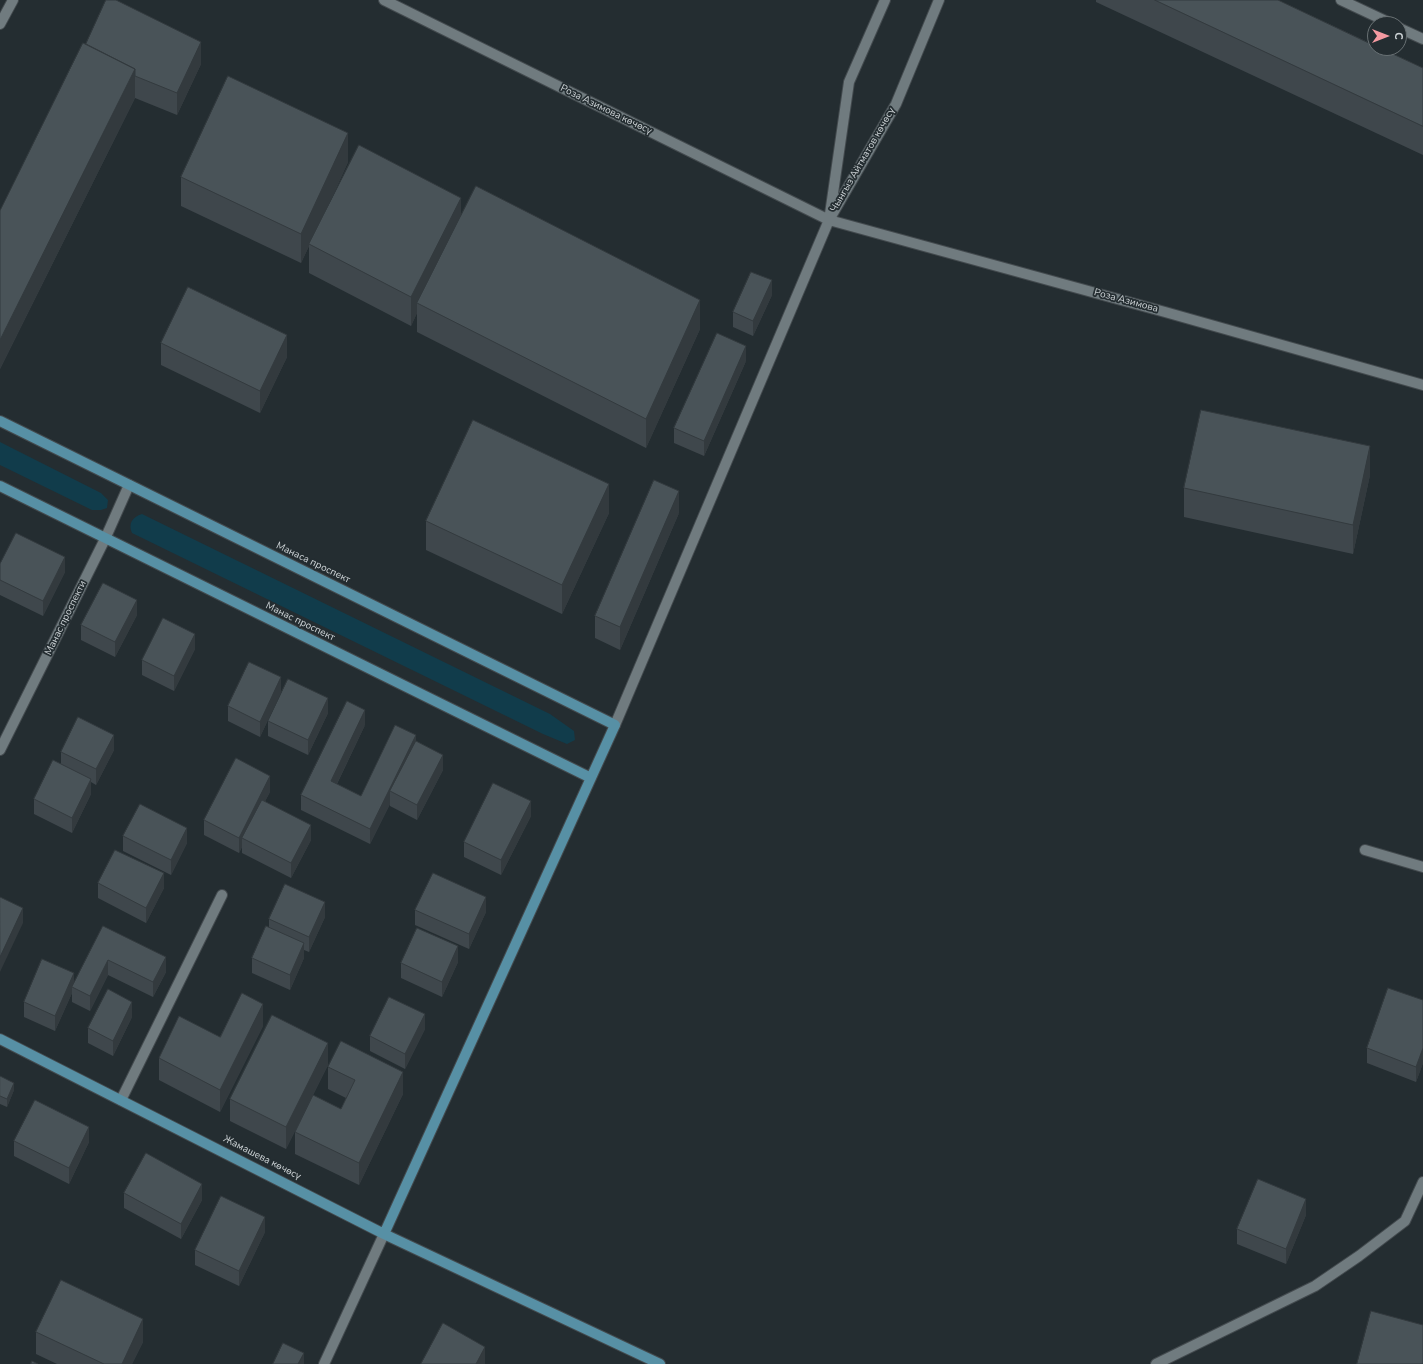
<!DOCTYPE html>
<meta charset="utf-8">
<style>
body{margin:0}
#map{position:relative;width:1423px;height:1364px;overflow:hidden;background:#242d31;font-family:"Nunito Sans",sans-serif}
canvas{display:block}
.north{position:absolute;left:1367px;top:16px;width:40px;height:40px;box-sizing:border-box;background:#242d31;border:1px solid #687073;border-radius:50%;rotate:90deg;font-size:11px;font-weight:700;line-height:16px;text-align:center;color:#ced4d7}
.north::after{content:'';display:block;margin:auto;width:14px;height:18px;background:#f49aa1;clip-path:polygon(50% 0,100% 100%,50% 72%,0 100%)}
</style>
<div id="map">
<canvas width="1423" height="1364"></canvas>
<div class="north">С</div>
</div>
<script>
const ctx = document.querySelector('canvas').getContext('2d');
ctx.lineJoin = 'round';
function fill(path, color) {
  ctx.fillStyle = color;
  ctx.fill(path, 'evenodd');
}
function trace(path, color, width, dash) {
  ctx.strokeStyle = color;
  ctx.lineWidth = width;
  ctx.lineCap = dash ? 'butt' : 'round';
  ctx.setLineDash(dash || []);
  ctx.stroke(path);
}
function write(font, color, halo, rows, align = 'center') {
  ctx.font = font + ' "Nunito Sans",sans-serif';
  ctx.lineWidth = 3.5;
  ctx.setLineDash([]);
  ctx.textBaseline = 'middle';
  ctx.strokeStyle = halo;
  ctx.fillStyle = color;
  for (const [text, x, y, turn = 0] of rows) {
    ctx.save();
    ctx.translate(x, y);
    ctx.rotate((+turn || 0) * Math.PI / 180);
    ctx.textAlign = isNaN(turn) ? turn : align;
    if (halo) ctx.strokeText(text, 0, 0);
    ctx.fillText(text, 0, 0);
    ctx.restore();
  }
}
const green = new Path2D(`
 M0,442l101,51 7,7 -1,8 -6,2h-9l-92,-45z
 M142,514l408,200 24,17 1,9 -8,4 -24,-10 -411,-201c-4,-9 0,-16 10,-19z`);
const minor = new Path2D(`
 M384,0l445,220 336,92 258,73
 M1341,0l51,24
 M0,24l13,-24
 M1399,28l24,11
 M830,214l19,-132 36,-82
 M615,725l214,-505 67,-116 43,-104
 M0,750l105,-211 24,-54
 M1365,850l58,17
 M121,1100l101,-205
 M324,1364l60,-130
 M1156,1364l159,-78 44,-30 46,-35 18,-39`);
const major = new Path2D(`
 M0,421l615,304 -231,509
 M0,486l591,292
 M0,1039l384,195 276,130`);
const wall = new Path2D(`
 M1096,0h182l145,68v87l-327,-153z
 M86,44l115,20 -24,51 -42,-17 -135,271v-158z
 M348,162l-24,53 137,1 239,113 -54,119 -229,-116v-19l-6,13 -102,-53v-27l-8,17 -120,-57v-29z
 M772,295l-19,41 -20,-9v-15z
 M161,343l126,14 -27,56 -99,-48z
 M746,361l-42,95 -30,-13v-15z
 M1370,475l-17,79 -169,-37v-29z
 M609,513l-47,101 -136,-64v-29z
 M679,513l-59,137 -25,-12v-22z
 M0,564l65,8 -22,44 -43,-21z
 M137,615l-22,42 -34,-17v-15z
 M195,649l-21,42 -32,-16v-15z
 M281,692l-21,45 -32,-16v-15z
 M328,713l-20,42 -40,-19v-15z
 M365,725l-28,59 24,12 55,-54 27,28 -26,50 -27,-14v-2l-20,40 -69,-34v-15z
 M114,750l-18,35 -5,-3v12l-19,39 -38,-19v-15l27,-35v-12z
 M270,792l-5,9 46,39 -20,38 -49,-25v-6l-3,6 -35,-18v-15z
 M531,816l-30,59 -37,-18v-15z
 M123,836l64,7 -16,32 -48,-24z
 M98,883l66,5 -18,35 -48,-25z
 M415,910l71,2 -17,37 -54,-24z
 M325,917l-16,35 -5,-2v8l-14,32 -38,-17v-15l17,-31v-8z
 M103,926l63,46 -13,25 -45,-22 -18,36 -18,-9v-9l-17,38 -31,-14v-15l50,-18z
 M458,962l-16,35 -41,-19v-15z
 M1423,1000v63l-7,19 -49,-19v-15z
 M132,1017l-19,39 -25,-13v-15z
 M263,1026l-43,86 -61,-32v-22l61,-21z
 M425,1029l-20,40 -35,-18v-15z
 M328,1065l-15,30 28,14 5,-11 -18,-9v-22l75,27 -44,91 -64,-31v-22l2,-5 -11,22 -56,-28v-22z
 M0,1076l14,14 -7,17 -7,-3z
 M14,1141l75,1 -20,42 -55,-28z
 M124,1193l78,7 -21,39 -57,-31z
 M1306,1215l-20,49 -49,-20v-15z
 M265,1232l-26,54 -44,-21v-15z
 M36,1332l107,10 -11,22h-75l-21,-10z`);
const shadedWall = new Path2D(`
 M201,42v22l-24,51v-22z
 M135,69v29l-135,271v-29z
 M348,133v29l-38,83 -1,-1v2l-8,17v-29z
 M461,198v29l-44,76v10l-6,13v-29z
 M772,280v15l-19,41v-15z
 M700,300v29l-54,119v-29z
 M287,335v22l-27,56v-22z
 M746,346v15l-42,95v-15z
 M1370,446v29l-17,79v-29z
 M609,484v29l-47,101v-29z
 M679,491v22l-59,137v-23z
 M65,557v15l-22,44v-15z
 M137,600v15l-22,42v-15z
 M195,634v15l-21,42v-15z
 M281,677v15l-21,45v-15z
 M328,698v15l-20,42v-15z
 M365,710v15l-34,71v-15z
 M114,735v15l-18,35v-16z
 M416,735v15l-26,41v13l-20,40v-15z
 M443,755v15l-26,50v-15z
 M270,776v16l-25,48 -3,-2v9l-3,6v-15z
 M91,779v15l-19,39v-15z
 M531,801v15l-30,59v-15z
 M311,825v15l-20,38v-15z
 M187,828v15l-16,32v-15z
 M164,873v15l-18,35v-15z
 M486,897v15l-17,37v-15z
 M325,902v15l-16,35v-15z
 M23,908v15l-23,49v-15z
 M304,943v15l-14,32v-15z
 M458,946v16l-16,35v-15z
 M166,957v15l-13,25v-15z
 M108,960v15l-18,36v-15z
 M74,973v15l-2,-1v6l-17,38v-15z
 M132,1002v15l-19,39v-15z
 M263,1004v22l-43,86v-22z
 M425,1014v15l-20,40v-15z
 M328,1043v22l-42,84v-22z
 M1423,1048v15l-7,19v-15z
 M403,1072v22l-44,91v-22z
 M14,1083v7l-7,17v-8z
 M89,1127v15l-20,42v-16z
 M202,1184v16l-21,39v-15z
 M1306,1199v16l-20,49v-15z
 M265,1217v15l-26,54v-15z
 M143,1319v23l-11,22h-10z
 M485,1347v17h-9z
 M304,1353v11h-6z`);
const building = new Path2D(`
 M106,0h10l85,42 -24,51 -42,-17v-7l-49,-25z
 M1155,0h123l97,46v2h5l43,20v58z
 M83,43l52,26 -135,271v-129z
 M228,76l120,57 -47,101 -120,-57z
 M359,145l102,53 -50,99 -102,-53z
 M476,186l224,114 -54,119 -229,-116z
 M751,272l21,8 -19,41 -20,-9z
 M188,287l99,48 -27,56 -99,-48z
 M717,333l29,13 -42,95 -30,-13z
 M1201,410l169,36 -17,79 -169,-37z
 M473,420l136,64 -47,101 -136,-64z
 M654,480l25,11 -59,136 -25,-11z
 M16,533l49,24 -22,44 -43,-21v-16z
 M103,583l34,17 -22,42 -34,-17z
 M163,618l32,16 -21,42 -32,-16z
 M249,662l32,15 -21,45 -32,-16z
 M288,679l40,19 -20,42 -40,-19z
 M347,701l18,9 -34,71 30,15 34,-71 21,10 -46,94 -69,-34z
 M78,717l36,18 -18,34 -35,-17z
 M416,741l27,14 -26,50 -27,-14z
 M236,758l34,18 -31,62 -35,-18z
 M53,760l38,19 -19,39 -38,-19z
 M493,783l38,18 -30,59 -37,-18z
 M262,800l49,25 -20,38 -49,-25z
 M140,804l47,24 -16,32 -48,-24z
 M115,850l49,23 -18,35 -48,-25z
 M433,873l53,24 -17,37 -54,-24z
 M285,884l40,18 -16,35 -40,-18z
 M0,897l23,11 -23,49z
 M103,926l63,31 -13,25 -45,-22 -18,36 -18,-9z
 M266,926l38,17 -14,32 -38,-17z
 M417,928l41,18 -16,36 -41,-19z
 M42,959l32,14 -19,43 -31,-14z
 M1388,988l35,12v48l-7,19 -49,-19z
 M108,989l24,13 -19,39 -25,-13z
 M242,993l21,11 -43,86 -61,-32 20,-42 41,21z
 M389,997l36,17 -20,40 -35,-18z
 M272,1015l56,28 -42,84 -56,-28z
 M341,1041l62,31 -44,91 -64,-31 18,-37 28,14 14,-29 -27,-13z
 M0,1076l14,7 -7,16 -7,-3z
 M35,1100l54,27 -20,41 -55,-27z
 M146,1153l56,31 -21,40 -57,-31z
 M1258,1179l48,20 -20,50 -49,-20z
 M221,1196l44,21 -26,54 -44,-21z
 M61,1280l82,39 -21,45h-18l-68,-32z
 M1371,1311l52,14v39h-66z
 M443,1323l42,24 -9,17h-55z
 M283,1343l21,10 -6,11h-25z
 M32,1361l6,3h-7z`);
const streetNames = [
 ["Роза Азимова көчөсү",606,110,26],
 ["Чынгыз Айтматов көчөсү",863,160,-60],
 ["Роза Азимова",1126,301,15],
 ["Манаса проспект",313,563,26],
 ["Манас проспекти",66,618,-64],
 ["Манас проспект",300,622,26],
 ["Жамашева көчөсү",262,1158,27]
];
fill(green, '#113c4b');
trace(minor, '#434a4e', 12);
trace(major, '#434a4e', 12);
trace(minor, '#707b7f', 10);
trace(major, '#5790a5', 10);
fill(wall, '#3f474c');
fill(shadedWall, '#333a3e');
fill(building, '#495358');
trace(building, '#333a3e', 1);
write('10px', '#ced4d7', '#242d31', streetNames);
</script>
